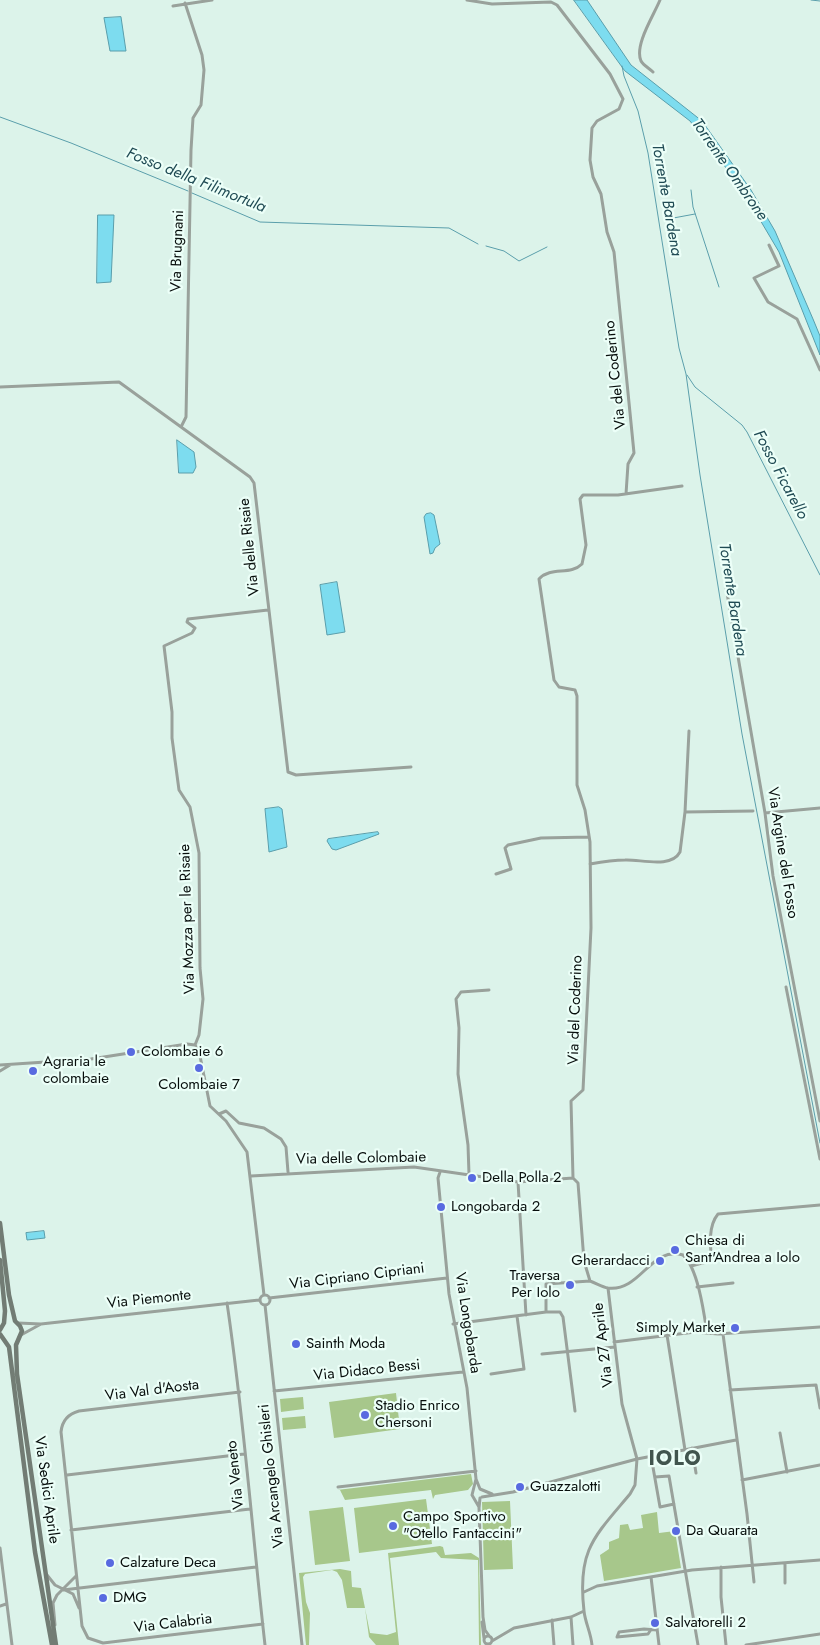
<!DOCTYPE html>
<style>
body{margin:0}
canvas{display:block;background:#dcf3ea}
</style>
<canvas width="820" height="1645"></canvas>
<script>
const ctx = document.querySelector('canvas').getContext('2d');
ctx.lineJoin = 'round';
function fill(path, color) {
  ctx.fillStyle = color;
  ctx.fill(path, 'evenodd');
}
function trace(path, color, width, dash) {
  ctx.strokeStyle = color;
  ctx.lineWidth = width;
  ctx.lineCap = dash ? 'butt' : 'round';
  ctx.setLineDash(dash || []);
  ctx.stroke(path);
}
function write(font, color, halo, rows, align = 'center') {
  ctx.font = font + ' Jost,sans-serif';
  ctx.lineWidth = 4.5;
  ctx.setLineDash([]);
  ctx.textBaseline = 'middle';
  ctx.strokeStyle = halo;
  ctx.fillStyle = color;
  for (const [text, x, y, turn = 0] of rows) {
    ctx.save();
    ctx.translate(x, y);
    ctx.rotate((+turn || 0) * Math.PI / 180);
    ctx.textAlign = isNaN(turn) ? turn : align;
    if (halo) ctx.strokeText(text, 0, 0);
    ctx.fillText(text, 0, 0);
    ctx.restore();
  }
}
const green = new Path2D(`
 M396,1393l4,36 -66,9 -5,-36z
 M303,1397l1,12 -23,3 -1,-13z
 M305,1416l1,12 -23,2 -1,-12z
 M471,1474l2,10 -5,6 -33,5 -2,4 -2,-9 -86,10 -5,-10h-3z
 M426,1499l6,45 -73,9 -5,-45z
 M510,1501l3,68 -29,1 -2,-68z
 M343,1507l7,54 -35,4 -6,-54z
 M657,1512l2,21 16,-2 6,37 -77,13 -4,-26 9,-6v-7l10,-4 1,-13 8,-1 2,6 13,-2 -2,-13z
 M440,1546l3,1 2,8 26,-2 8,5 2,87h-2l-1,-85 -37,-2 -5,-6 -46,6 9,87h-23l-7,-8 -4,-29h-18l-5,-28 -5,-8 -5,-2 -27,4 -2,3 3,25 4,11 -1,32h-3l-7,-72 41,-4 11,2 1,16 9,1 9,45 17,2 9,-3 -8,-79z`);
const water = new Path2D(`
 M574,0h13l44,65 71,56 49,69 24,41 38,88 7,17v19l-41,-103 -39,-66 -50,-65 -65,-50z
 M121,17l5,34h-16l-6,-33z
 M98,215h16l-3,67 -14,1z
 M177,440l17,12 2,15 -3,6h-14z
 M431,513l3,2 6,29 -5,4 -2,5 -3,1 -6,-37 2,-3z
 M337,582l8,50 -18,3 -7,-50z
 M279,807l3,2 5,38 -18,5 -4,-43z
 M378,832l1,2 -43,16 -4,-1 -5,-8 1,-2z
 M44,1231l1,7 -18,2 -1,-7z`);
const stream = new Path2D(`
 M811,0l9,1
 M622,66l2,10 14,35 10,42 31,195 7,26 14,101 42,259 78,409
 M0,117l71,26 117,48
 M691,190l2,17 26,80
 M192,193l68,29 189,6 29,16
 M668,219l27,-5
 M486,246l18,5 15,10 28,-14
 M687,375l8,12 47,38 5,7 73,143`);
const street = new Path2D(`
 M467,0l25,4 59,-2 6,3 53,69 13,25 -4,10 -22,12 -5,7 -2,32 3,17 8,17 6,38 7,20 20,201 -6,11 -2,30
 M173,6l39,-6
 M653,72c-3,-3 -10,-7 -12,-11 -7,-16 13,-46 19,-61
 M769,245l10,21 -25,12 14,24 29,17 23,51
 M0,387l119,-5 131,95 4,6 34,289 8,3 115,-8
 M181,427l5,-10 5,-267 2,-32 8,-13 3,-35 -2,-15 -17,-52
 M726,587l39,226 8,63 47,245
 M685,812l4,-81
 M765,813l55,-5
 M590,864c11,-2 23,-4 35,-4 15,-1 46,9 55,-8l5,-40 68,-1
 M496,874l15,-5 -6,-21 3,-3 33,-7 48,-1
 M786,987l34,172
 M195,1045l4,-10 4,-36 -3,-31 -1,-115 -9,-46 -11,-17 -7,-52v-26l-8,-66 28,-13 3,-5 -8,-6 1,-3 80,-9
 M0,1065l91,-6 96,-15 8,1 4,6 11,55 16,15 21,31 17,143
 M0,1071l10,-6
 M219,1114l7,-3 13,12 25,5 17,11 5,8 2,25
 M440,1172l-2,6 11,116 18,94 9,91 4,10 12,5
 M469,1174l-1,-29 -10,-71 1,-46 -3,-29 5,-7 28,-2
 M251,1176l163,-9 104,15 55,-4
 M573,1178l-2,-77 12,-11 8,-162 -1,-86 -5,-32 -8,-25v-89l-2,-6 -16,-3 -5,-7 -15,-101c12,-13 31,-3 43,-15l4,-19 -6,-46 3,-4h35l64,-9
 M573,1178l5,5 6,78 6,20
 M518,1182l8,133
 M712,1261c-2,-15 -4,-35 6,-47l102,-9
 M691,1266l38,-10
 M590,1281c6,2 12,6 18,7 33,4 43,-43 75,-33 15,13 21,58 24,78
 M697,1287l36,-4
 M260 1300a5 5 0 1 1 10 0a5 5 0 1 1-10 0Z
 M269,1298l178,-20
 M227,1303c17,114 25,228 38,342
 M265,1305l37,340
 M546,1312v-28l44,-3
 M18,1323l23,1 218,-24
 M453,1324l93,-12h14l3,5 12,94
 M723,1334l24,180 7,68
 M21,1335l20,-11
 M667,1335l18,115
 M614,1342l81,-10 23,2 102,-7
 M542,1354l73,-7
 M491,1374l33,-5 -7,-53
 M730,1390l86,-5 4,23
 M274,1391l189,-19
 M240,1392l-161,19c-11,3 -17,10 -18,21l21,194 6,12 15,5 160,-19
 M780,1433l7,39
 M692,1448l4,25
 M651,1456l9,51 14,-3
 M67,1475l177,-21
 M655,1477l14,-1 29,169
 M476,1479l-4,16 7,12
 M742,1480l78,-15
 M338,1487l138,-16
 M482,1497l31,-5 124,-33 99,-19
 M480,1498l-1,10 4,109 2,13 5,7
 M71,1530l179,-21
 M0,1548l12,97
 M721,1567v30l5,48
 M47,1575l8,10 18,9 6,14
 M651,1577l8,68
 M785,1583v-19
 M63,1590l193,-23
 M584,1592l13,-6 95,-16 128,-10
 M0,1606l6,-2
 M571,1617l2,28
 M552,1620l2,25
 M482,1622l2,16
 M55,1625l-2,-22 4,-8 19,-19
 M650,1631l-2,3 -31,3 2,-5 25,-3 13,1
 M484 1640a4 4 0 1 1 8 0a4 4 0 1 1-8 0Z
 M492,1641l22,-13 57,-11 13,-6
 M592,1645c-1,-12 -7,-23 -8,-34 -7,-61 10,-74 46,-117l5,-9 2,-26 -15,-55 -14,-116
 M746,1645l74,-11`);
const secondary = new Path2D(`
 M0,1223l9,72 6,26 5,5 2,5 -6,14 1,29 39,271
 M0,1260l5,51 -1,12 -4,7
 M0,1334l9,13 26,205 17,93`);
const markers = [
 [131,1052,5,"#586ae0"],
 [199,1068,5,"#586ae0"],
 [33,1071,5,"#586ae0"],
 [472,1178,5,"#586ae0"],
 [441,1207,5,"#586ae0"],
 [675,1250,5,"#586ae0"],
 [660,1261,5,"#586ae0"],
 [570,1285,5,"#586ae0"],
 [735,1328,5,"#586ae0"],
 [296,1344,5,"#586ae0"],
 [365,1415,5,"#586ae0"],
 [520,1487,5,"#586ae0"],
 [393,1526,5,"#586ae0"],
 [676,1531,5,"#586ae0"],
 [110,1563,5,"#586ae0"],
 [103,1598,5,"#586ae0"],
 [655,1623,5,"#586ae0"]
];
const streetNames = [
 ["Via Brugnani",178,251,-88],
 ["Via del Coderino",616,375,-96],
 ["Via delle Risaie",250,547,-96],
 ["Via Argine del Fosso",782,853,81],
 ["Via Mozza per le Risaie",188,919,-92],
 ["Via del Coderino",576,1010,-88],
 ["Via delle Colombaie",361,1159,-1],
 ["Via Cipriano Cipriani",357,1277,-7],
 ["Via Piemonte",149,1300,-6],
 ["Via Longobarda",467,1323,81],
 ["Via 27 Aprile",604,1345,-97],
 ["Via Didaco Bessi",367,1371,-6],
 ["Via Val d'Aosta",152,1391,-7],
 ["Via Veneto",236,1475,-96],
 ["Via Arcangelo Ghisleri",272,1476,-96],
 ["Via Sedici Aprile",46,1490,82],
 ["Via Calabria",173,1624,-7]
];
const poiNames = [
 ["Colombaie 6",141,1052],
 ["Agraria le",43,1062],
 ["colombaie",43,1079],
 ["Colombaie 7",199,1085,"center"],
 ["Della Polla 2",482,1178],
 ["Longobarda 2",451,1207],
 ["Chiesa di",685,1241],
 ["Sant'Andrea a Iolo",685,1258],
 ["Gherardacci",650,1261,"right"],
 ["Traversa",560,1276,"right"],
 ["Per Iolo",560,1293,"right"],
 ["Simply Market",725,1328,"right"],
 ["Sainth Moda",306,1344],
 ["Stadio Enrico",375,1406],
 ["Chersoni",375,1423],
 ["Guazzalotti",530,1487],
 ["Campo Sportivo",403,1517],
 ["\"Otello Fantaccini\"",403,1534],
 ["Da Quarata",686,1531],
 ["Calzature Deca",120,1563],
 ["DMG",113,1598],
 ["Salvatorelli 2",665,1623]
];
const waterNames = [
 ["Torrente Ombrone",729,170,55],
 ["Fosso della Filimortula",196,181,22],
 ["Torrente Bardena",666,200,80],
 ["Fosso Ficarello",780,475,62],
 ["Torrente Bardena",732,600,81]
];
const districtNames = [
 ["IOLO",675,1460]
];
fill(green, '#a7c78b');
fill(water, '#7ddcef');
trace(water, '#5a9eab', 1);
trace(stream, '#5a9eab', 1);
trace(street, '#99a19b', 3);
trace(secondary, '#727c74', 4.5);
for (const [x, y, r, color] of markers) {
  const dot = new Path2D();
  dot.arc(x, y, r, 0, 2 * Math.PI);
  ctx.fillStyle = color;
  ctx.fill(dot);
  trace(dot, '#ecfff8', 2);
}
write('15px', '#070e0c', '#ecfff8', streetNames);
write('15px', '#070e0c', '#ecfff8', poiNames, 'left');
write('italic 16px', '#204b54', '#ecfff8', waterNames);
ctx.letterSpacing = '1px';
write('bold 20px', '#41554e', '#ecfff8', districtNames);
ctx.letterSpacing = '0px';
</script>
